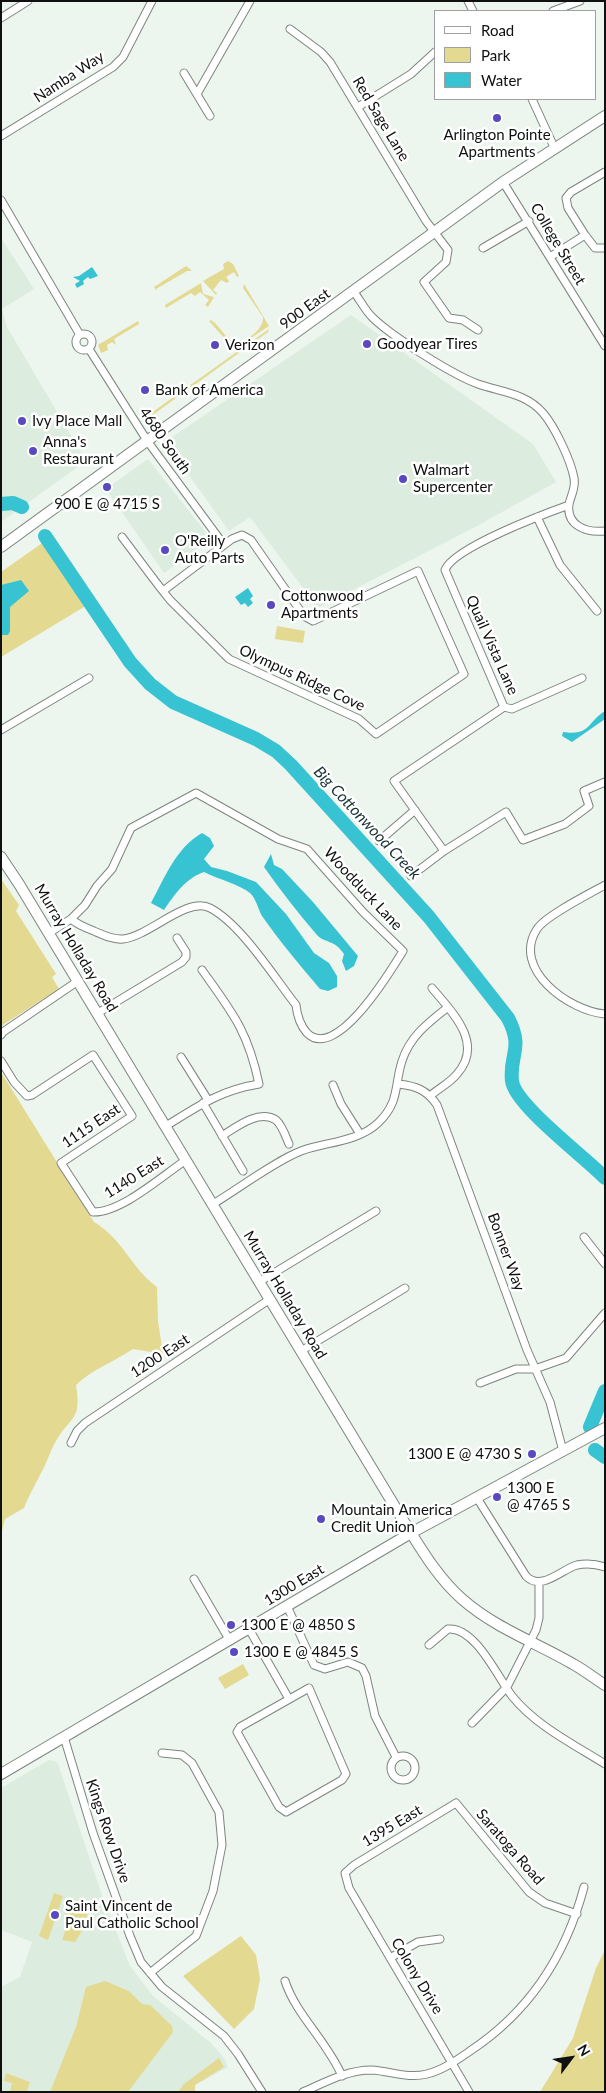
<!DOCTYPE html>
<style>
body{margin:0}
#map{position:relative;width:606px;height:2093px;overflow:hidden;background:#ecf5ee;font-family:Lato,sans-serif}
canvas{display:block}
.frame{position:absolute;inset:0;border:2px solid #0e110f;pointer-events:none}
.legend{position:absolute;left:434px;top:10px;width:162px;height:90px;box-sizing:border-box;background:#fff;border:1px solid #9fa09f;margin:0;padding:6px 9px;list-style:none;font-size:15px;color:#0e110f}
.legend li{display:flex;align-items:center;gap:10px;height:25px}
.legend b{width:25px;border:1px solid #9fa09f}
.north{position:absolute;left:546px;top:2033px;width:50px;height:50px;-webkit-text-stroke:4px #fff;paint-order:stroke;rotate:59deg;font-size:14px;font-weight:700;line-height:20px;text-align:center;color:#0e110f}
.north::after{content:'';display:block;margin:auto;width:18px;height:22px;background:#0e110f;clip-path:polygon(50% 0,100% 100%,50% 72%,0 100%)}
</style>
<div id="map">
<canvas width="606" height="2093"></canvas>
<div class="frame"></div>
<ul class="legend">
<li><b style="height:6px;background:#fff"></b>Road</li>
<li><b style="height:14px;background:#e4d990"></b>Park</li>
<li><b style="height:14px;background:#37c3d1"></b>Water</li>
</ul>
<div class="north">N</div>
</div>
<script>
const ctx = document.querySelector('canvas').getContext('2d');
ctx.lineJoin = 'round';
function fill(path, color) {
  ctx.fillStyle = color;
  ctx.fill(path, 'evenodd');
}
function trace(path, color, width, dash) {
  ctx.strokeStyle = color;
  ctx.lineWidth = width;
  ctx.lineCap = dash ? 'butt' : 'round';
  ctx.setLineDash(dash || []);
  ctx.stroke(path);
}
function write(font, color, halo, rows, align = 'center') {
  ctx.font = font + ' Lato,sans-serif';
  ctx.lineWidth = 5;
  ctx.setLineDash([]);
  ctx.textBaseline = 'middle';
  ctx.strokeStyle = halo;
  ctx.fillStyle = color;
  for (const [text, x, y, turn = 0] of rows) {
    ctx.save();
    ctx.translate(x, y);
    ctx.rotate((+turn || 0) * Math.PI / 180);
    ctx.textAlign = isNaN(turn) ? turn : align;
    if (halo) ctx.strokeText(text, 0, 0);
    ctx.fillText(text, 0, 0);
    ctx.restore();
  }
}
const built = new Path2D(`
 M1,238l33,51 -32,20 5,18 79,134 -85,61z
 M351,315l182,129 23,38 -79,44 -159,82 -68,-91 -21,14 -64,-89z
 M148,459l63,80 -47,34 -58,-84z
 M49,1760l6,1 3,3 46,137 26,65 23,30 58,47 13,15 4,9 -33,18v7h-194v-105l19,-10 12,-35 -31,-12v-142z`);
const green = new Path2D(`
 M228,261l5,3 6,12 -2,1 -3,-5 -8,5 3,4 -2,2 -6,-3 -8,10 4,3 -1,2 -13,-14 21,-12 -1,-5z
 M186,266l6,5h-5l-31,18 1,3 -3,-5z
 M201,283l2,11 11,3 -6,10 -3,-2 4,-5 -9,-8 -5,4 -4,-3 -25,15 -1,-3z
 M244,284l25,42 -30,20 -2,-2 -3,5 -25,-28 2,-1c9,6 14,19 25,23 11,-2 28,-14 27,-26l-20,-29z
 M138,321l1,3 -25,15 2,6 -4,-3 -5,3 1,5 -7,3 -3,-8z
 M269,329l-1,3 -121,87v-3z
 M48,539l41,65 -88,53v-85z
 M277,626l28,5 -2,12 -28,-4z
 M1,879l18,26 -3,6 40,63 -4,3 7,12 -58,37z
 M1,1072l93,150c29,17 37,46 63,65l1,34 5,33 -30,-5c-19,13 -41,20 -57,36 6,37 -6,31 -20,56 -6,10 -9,22 -15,32 -6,12 -12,22 -17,35l-19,11 -4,16z
 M243,1664l6,11 -24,14 -7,-11z
 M54,1893l9,3 -15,44 -9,-4z
 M70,1898l19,6 -4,22 -10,16 -13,-2 8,-23 -5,-3z
 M241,1936l15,19 4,24 -6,30 -20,20 -51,-53z
 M605,1950v142h-65l33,-54 23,-70z
 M105,1981l24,10 13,13 8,1 22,21 1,6 -45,60h-78l26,-65 10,-40z
 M219,2058l5,9 -29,18v7h-17l6,-8z
 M6,2073l24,9 -3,9 -17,1 2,-9 -8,-2z`);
const water = new Path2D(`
 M92,267l6,9 -8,3 -2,-2 -5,4 1,3 -7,4 -2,-4 5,-3 -7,-4 6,-1z
 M21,580l8,11 -19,16v24l-2,4h-7v-50z
 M248,588l5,8 -3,3 3,4 -5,4 -3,-4 -4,2 -6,-8z
 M605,711v8l-33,23 -10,-6 1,-4c28,4 24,-10 42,-21z
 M202,833l8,5 4,8 -10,13 7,8 16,4 29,11 30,32 28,39 15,10 8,13v11l-9,4 -8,-2c-20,-24 -40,-47 -58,-73 -4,-7 -6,-18 -12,-23 -11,-9 -33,-14 -46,-21 -18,6 -29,22 -40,38l-13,-7c14,-26 25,-55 51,-70z
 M271,854l3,11 8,4 31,33 45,54 -4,10 -8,5 -4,-10 2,-7c-10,-15 -20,-11 -27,-19 -19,-22 -36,-44 -53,-68z`);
const river = new Path2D(`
 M1,504l12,-1 9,4
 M45,536l85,126 20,22 23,18 83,37 20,12 15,14 138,152 79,101c16,31 1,36 4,63 3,24 74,77 93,97
 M590,1427l15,-36
 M595,1450l10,7`);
const street = new Path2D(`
 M468,1l5,10
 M553,11l27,-10
 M1,18l27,-17
 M290,29l31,23 9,10 96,159 22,29 -2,12 -22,20 25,36 14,2 15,10
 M184,73l26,43
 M197,94l53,-93
 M532,99l22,48
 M358,107l53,-33 24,-22
 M1,136l112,-69 10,-10 29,-56
 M503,182l102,164
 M1,200l79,135
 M585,235l-17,-27 -2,-10 5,-6 34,-20
 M483,248l46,-27
 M550,257l35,-22 10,13h10
 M354,292c6,8 11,18 18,25 19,19 81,58 106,67 23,8 48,9 65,29 12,14 28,48 31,65 2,10 -3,17 -5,26 -3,22 18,29 36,27
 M76 342a8 8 0 1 1 16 0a8 8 0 1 1-16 0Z
 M89,349l59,93 76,103
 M537,517l23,48 37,46
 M122,537c16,21 31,42 48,63l59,59 130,60 17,15 88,-60 -46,-103 -105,50 -9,-5 -53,-76 -9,-5 -10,4 -69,52
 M504,707l-59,-137c8,-22 99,-56 124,-65
 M504,707l8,2 70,-31
 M1,730l88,-52
 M379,841l36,-31
 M444,851l-50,-70 110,-74
 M411,876l33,-25 62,-39 17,28 42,-16 24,-18 -5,-15 21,-9
 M605,885c-16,9 -60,31 -68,44 -26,40 32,82 68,85
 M49,933l22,-14 14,-14 12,-19 15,-17 19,-41 65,-35 82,46 29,10 56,63 40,39c-13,21 -67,111 -96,82 -7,-8 -10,-18 -11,-28 -22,-28 -55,-81 -86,-97 -23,-12 -62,29 -87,31 -10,1 -20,-4 -29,-8 -8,-3 -16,-6 -23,-12
 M98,1013l84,-51 4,-5v-5l-9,-14
 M1,1035l2,-3 75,-51
 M181,1057l27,43
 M1,1061l13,21 13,14 5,-1 61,-40 39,61 -71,47 32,49c28,1 69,-36 93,-52
 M399,1084c17,2 28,6 38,21l90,245 23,52 13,49
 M333,1085l8,19 19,30
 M430,1096c9,-8 20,-13 27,-22 28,-31 -6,-63 -25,-86
 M203,1103l40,68
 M166,1126c32,-20 55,-36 93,-42 -11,-53 -27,-72 -57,-114
 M222,1136c14,-9 37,-27 54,-16 6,5 10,17 13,24
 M213,1204c25,-15 62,-43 88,-53 24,-9 57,-9 77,-28 22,-21 16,-37 24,-62 8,-25 27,-39 46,-54
 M584,1237l21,27
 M259,1282l117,-71
 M301,1351l104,-63
 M480,1383l36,-14h19l31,-11 39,-45
 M71,1443l6,-12 8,-8 185,-124
 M477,1498l49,78c15,16 36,-7 51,-11 9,-2 19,-1 28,2
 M194,1579l36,62
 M287,1606l27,59 11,4 23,-7 14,6 4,8 9,40 21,41
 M249,1629l40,70
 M429,1645l19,-16c27,-3 50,49 64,67 23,29 61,48 93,68
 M309,1688l37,86 -4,6 -56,32 -7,-5 -42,-75 3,-5z
 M472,1723l35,-36 29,-57 3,-12v-36
 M64,1737l29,96 37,103 11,26 21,25 62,49 14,18 24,38
 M391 1768a12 12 0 1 1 24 0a12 12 0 1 1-24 0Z
 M390,1958l28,-16 22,-3
 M150,1973l46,-37 17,-45 9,-46 -3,-33 -27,-49 -10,-8 -20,-2
 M285,1981c11,34 42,60 57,95
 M303,2092c21,-9 44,-22 68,-22 20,1 36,9 56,4 16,-4 30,-14 43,-23 59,-39 96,-96 114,-164
 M469,2092l-120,-204 -4,-15 9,-8 102,-62 73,89 16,11 32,11`);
const secondary = new Path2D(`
 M1,547l502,-365 102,-66
 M1,857l18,27 384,636c17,27 34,57 59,79 33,29 73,43 111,65 11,6 21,14 32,21
 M1,1774l410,-241 194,-105`);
const markers = [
 [497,118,5,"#5849c1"],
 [367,344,5,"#5849c1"],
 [215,345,5,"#5849c1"],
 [145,390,5,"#5849c1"],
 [22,421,5,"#5849c1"],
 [33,451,5,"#5849c1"],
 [403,479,5,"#5849c1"],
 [107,487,5,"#5849c1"],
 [165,550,5,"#5849c1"],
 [271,605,5,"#5849c1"],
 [532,1454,5,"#5849c1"],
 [497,1497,5,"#5849c1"],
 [321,1519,5,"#5849c1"],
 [231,1625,5,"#5849c1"],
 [234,1652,5,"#5849c1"],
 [55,1915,5,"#5849c1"]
];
const streetNames = [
 ["Namba Way",69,77,-33],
 ["Red Sage Lane",381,119,59],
 ["College Street",558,244,59],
 ["900 East",305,309,-36],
 ["4680 South",165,441,55],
 ["Quail Vista Lane",492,645,66],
 ["Olympus Ridge Cove",302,678,25],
 ["Woodduck Lane",363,889,47],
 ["Murray Holladay Road",76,948,59],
 ["1115 East",91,1126,-34],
 ["1140 East",134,1177,-32],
 ["Bonner Way",506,1252,70],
 ["Murray Holladay Road",285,1295,59],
 ["1200 East",160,1356,-33],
 ["1300 East",294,1585,-31],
 ["1395 East",392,1826,-31],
 ["Kings Row Drive",108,1831,71],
 ["Saratoga Road",510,1847,49],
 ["Colony Drive",417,1976,59]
];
const poiNames = [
 ["Arlington Pointe",497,135,"center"],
 ["Apartments",497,152,"center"],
 ["Goodyear Tires",377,344],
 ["Verizon",225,345],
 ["Bank of America",155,390],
 ["Ivy Place Mall",32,421],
 ["Anna's",43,442],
 ["Restaurant",43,459],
 ["Walmart",413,470],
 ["Supercenter",413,487],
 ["900 E @ 4715 S",107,504,"center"],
 ["O'Reilly",175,541],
 ["Auto Parts",175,558],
 ["Cottonwood",281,596],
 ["Apartments",281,613],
 ["1300 E @ 4730 S",522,1454,"right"],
 ["1300 E",507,1488],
 ["@ 4765 S",507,1505],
 ["Mountain America",331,1510],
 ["Credit Union",331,1527],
 ["1300 E @ 4850 S",241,1625],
 ["1300 E @ 4845 S",244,1652],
 ["Saint Vincent de",65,1906],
 ["Paul Catholic School",65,1923]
];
const waterNames = [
 ["Big Cottonwood Creek",367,823,47]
];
fill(built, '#dcecdf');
fill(green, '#e4d990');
fill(water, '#37c3d1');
trace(river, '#37c3d1', 14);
trace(street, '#7c857e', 9);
trace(secondary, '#7c857e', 12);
trace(street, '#fff', 7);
trace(secondary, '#fff', 10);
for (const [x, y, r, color] of markers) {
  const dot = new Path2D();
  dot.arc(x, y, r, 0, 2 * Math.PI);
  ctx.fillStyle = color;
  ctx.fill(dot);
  trace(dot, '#fff', 2);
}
write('15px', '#0e110f', '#fff', streetNames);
write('15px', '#0e110f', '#fff', poiNames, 'left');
write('italic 16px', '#1b3234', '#fff', waterNames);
</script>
